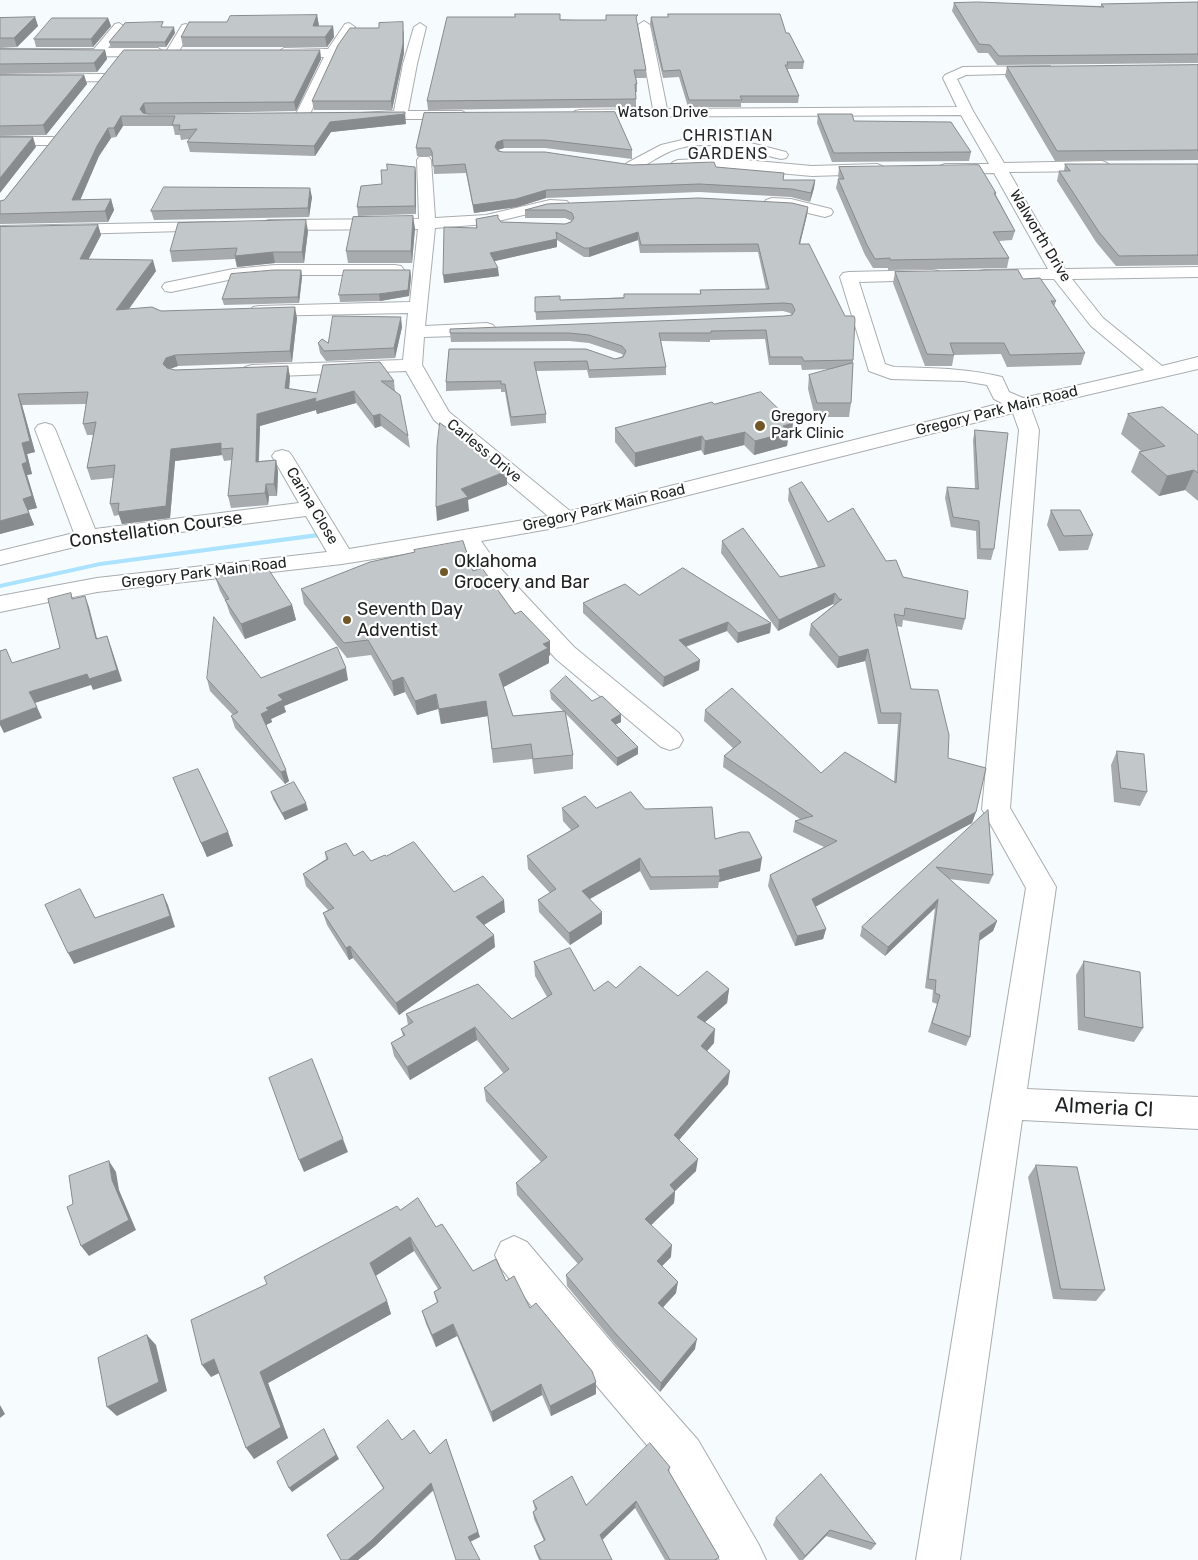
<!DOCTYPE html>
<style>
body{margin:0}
canvas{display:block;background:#f6fbfd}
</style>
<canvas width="1198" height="1560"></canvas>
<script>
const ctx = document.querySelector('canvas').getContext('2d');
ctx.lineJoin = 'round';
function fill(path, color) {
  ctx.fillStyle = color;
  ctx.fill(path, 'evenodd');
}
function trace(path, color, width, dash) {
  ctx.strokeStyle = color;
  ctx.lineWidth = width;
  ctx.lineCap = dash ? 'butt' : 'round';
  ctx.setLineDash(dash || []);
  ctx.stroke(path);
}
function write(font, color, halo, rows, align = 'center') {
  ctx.font = font + ' Rubik,sans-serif';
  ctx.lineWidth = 4.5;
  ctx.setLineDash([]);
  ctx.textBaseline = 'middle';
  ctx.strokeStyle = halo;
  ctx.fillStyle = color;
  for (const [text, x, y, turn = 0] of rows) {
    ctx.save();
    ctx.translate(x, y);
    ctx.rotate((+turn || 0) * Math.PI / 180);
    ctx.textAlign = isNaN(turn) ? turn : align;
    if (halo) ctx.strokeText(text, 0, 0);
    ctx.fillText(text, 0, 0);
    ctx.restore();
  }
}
const stream = new Path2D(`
 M317,533h3v4l-220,29 -100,22v-4l100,-22z`);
const minor = new Path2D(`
 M644,21l6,4 17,84 290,-2 -14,-29 2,-3 18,-8 87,-1 2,3 -7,4 -79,2 -9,4 16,32 31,52 98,-2 5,2 3,3 -3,3 -5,2 -93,1 56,97 133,-2v10l-126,2 31,39 59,48 36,-9v12l-167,39 8,22 -29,378 46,79 -29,202 171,8v32l-176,-9 -62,440h-44l110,-672 -44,-79 37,-379 -6,-17 -447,113 -85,15 19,27 74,79 105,86 4,7 -4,7 -9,3 -9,-3 -105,-88 -72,-81 -23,-33 -119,19 -245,28 -97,20v-16l97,-18 230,-26 -21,-36 -219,28 -87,21v-14l74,-18 -39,-104 3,-4 7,-2 7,2 3,4 40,100 204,-26 -27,-47 3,-4 7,-2 7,2 3,4 57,93 199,-33 -114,-96 -28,-49 -154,6 -7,-2 -3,-4 3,-4 7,-2 151,-5 5,-47 -149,3 -6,-1 -3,-4 3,-4 6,-1 151,-4 8,-73 -149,1 -6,-2 -2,-3 2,-3 6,-2 150,-1 -2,-59 2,-3h10l2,3 4,58 51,-3 64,-15 17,1 2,3 -2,3 -27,4 -54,13 -51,4 -10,98 62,-3 6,2 3,4 -3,4 -6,2 -63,2 -2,28 27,47 121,99 432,-108 -8,-4 -7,-14 -23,-4 -73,-2 -22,-8 -29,-94 3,-4 6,-1 83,-2 6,1 3,4 -3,4 -6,1 -73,2 26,82 9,3c36,1 72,1 108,10l7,15 14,6 121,-28 -53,-44 -37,-47h-75l-3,-4 3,-4 6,-1 63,-1 -54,-96 -49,1 -5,-2 -3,-3 3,-3 5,-2h44l-28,-49 -386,2 -2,-3 2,-3 5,-1 73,-1 -15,-84z
 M119,23l6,4 -17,21h50l6,4 -6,4 -158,1v-8h94l21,-25z
 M349,23l6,4 -17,26 -29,63 -2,3h-10l-2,-3 29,-59 -40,-1 -6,-4 6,-4 44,1 17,-25z
 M420,23l6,4 -9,37 -9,47h54l7,4 -7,4h-100l-2,-3 2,-3 32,-2 9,-47 11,-37z
 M186,24l6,4 -15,27 -5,1 -5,-1 -1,-3 16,-27z
 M103,74l5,1 2,3 -2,3 -108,2v-8z
 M0,137h52l5,1 2,3 -2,3 -5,1h-52z
 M695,137l44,3 47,12 2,3 -2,3 -5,1c-35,-8 -74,-22 -110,-8 -12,5 -22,13 -34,18h-10l-3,-3 3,-3 34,-18z
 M722,158l90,8 65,-2 5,2 3,3 -3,3 -5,2 -65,2 -90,-8 -44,2 -5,-2 -3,-3 3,-3 5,-2z
 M772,198l19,1 40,10 2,3 -2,3 -6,2 -34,-8 -25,-3 -2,-3 2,-3z
 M213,222l6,2 2,3 -2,3 -219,6v-10z
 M275,265h120l6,1 3,4 -3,4 -6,1h-120l-42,4 -62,13 -6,-1 -3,-4 3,-4 68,-14z
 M514,1236l13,6 86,102 85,96 61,105 7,15h-46l-52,-90 -83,-98 -84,-104 -6,-13 6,-13z`);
const wall = new Path2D(`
 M1198,2v61l-201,2 -9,-12h-10l-26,-42 2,-8 147,3v-2z
 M317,15l2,11h14l1,11 -7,10h-144l-2,-10 46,-15z
 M35,17l3,9 -21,21 -17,1v-30z
 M515,17l122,6 9,47v8h-10l1,6v8h-1v15l-208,3 -1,-9z
 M651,17l135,16 18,29 -1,7h-15v1l11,26 -1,7h-57v4h-53l-9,-30 -16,1 -13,-55z
 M108,18l3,8 -18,21h-57l-2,-8z
 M404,31v22l-12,57h-78l-2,-9z
 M175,33l-9,14h-55l-2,-5z
 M0,49l105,1 2,9 -10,13 -97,2z
 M124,50h196l1,9 -25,52 -150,3 260,10 -75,8 -16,24 -125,-4 -3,-10 2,-3 -8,1 -1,-5h-5l-2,-9h-50l-7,11 -5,1 -12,18 -19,44 31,-1 3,11 -6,12 -108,2v-23l4,-1z
 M1198,65v95l-143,1 -50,-85 2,-9z
 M0,75h84l3,9 -41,51 -46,1z
 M424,113l208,37v9l-87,-11h-41l-6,2 5,2 129,13 84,2 67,13h32l-1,8 -4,14 -19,-5 -92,-5 -153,6 -29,9 -43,6 -8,-40 -32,1 -1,-15 -2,-3h-14l-1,-8z
 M818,114l153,38 -2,9 -137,1 -15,-39z
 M1065,164h133v101l-82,1 -20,-24 -39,-61 2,-10h5z
 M415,167l1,8v39l-58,2 -1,-9 25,-23z
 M839,167l157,26v2l19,36 -3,9 -13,1 10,17 -2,10 -119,2v-2h-15l-8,-13 -29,-67 2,-9h1l-1,-3z
 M312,197l-3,20 -155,3 -3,-9z
 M808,207l-1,8 -7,29 53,116 -2,43 -2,14h-34l-7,-28 1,-14 24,-6 -31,1 -1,-5h-32l-4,-26 -55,1v2l-49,-1 5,26v8l-77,3 -2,-8 -51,1 10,43v9l-35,3 -6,-34h-4v-3l-55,2v-9l3,-33 166,10 8,-3 -1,-2 -33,-11 -20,-2 -118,1 -1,-9 334,-17 8,-1 -2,-2 -7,-2 -247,9 -1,-23 25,3 140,-6v-4l66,-1 -8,-37 -118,1 -2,-13 -49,17h-5l-27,-17v7l-63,14 5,15 -55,7 32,-56v-8h23l2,3 64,2 7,-3 -7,-3h-40v-8z
 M98,225l3,10 -13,24 68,12 -27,38 168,9 -5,44 -114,4 -9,3 6,1 113,-4 2,11 -1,12 28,4 6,-28 71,16 1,11 13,44 2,12 -29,-22 -6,2 -19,-25 -39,11 -1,-4 -56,16 -1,35 17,-1 2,12 -1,24h-8l-1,9 -37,3 -3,-12 4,-36 -8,1 -2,-6 -47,6 -5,57 -48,6 -3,-9 -5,1 -4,-12 3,-26 -22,2 -4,-12 6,-33h-6l-4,-11 3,-20 -64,1 13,47 -8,2 5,20 -5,1 10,33 -9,2 6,15 -34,9v-307z
 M415,228l-3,35h-64l-2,-12z
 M308,231l-4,32h-29l-38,4 -2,-8 -63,3 -2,-11z
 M301,270l1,7 -3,26 -75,2 -2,-6z
 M410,270l1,7 -2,19 -29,5 -40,1 -1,-7z
 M895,272l128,7 33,22 -2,6 31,46 -4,12 -74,2 -6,-13 -47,1 -2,11h-27l-32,-83z
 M402,327l-7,31 -69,3 -6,-8 -2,-10h10z
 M714,404l79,19 -2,14 -3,1 -1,8 -33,9 -10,-10 -40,10 -3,-5 -66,17 -20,-25v-14z
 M1128,414l70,21v66l-13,-11 -26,6 -28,-24 8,-20 2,-1 -20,-17z
 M975,430l19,119 -3,11 -14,-1 -1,-28 -25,-4 -6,-29 2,-11 28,2 -2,-49z
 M789,489l39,33 58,39 17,16 62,42 -3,11 -59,-10 -1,7 -6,-1 15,63 65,123 -4,11 -157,84 11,22 -3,10 -28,7 -27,-60 2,-11 54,-28 -31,-15 2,-11 5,-2 -77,-52 1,-11 9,-8 -29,-27 1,-11 116,63 73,9 4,-58h-20l-13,-63 -28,7 -28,-33 2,-11 23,-19 -1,-1 -55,27 -57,-78 1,-12 58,36 38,-10 -30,-67z
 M1051,510l42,25 -5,15 -29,1 -12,-26z
 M473,571l42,43 35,41 -1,1v7l-46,24 10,29 50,-5 -12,-12 -1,-8 42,10 29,13v8l-6,2 23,30 -21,12 -51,-52 7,41v14l-39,5 -2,-15 -39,4 -5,-47 -47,8 -3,-15 -21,6 -12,-23 -11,4 -23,-41 -24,3 -43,-54 -3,-15z
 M215,577l77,28 4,15 -51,19 -15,-25 -4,-12 -6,-11z
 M639,595l132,28 -1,10 -33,10 -10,-12 -41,16 13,23 -36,17 -80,-74v-10z
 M261,678l87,2 -64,26 2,6 -15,7 1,3 -6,3 23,56 -4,3 -50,-56 -4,-12 2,-1 -23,-24 -3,-12z
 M1117,751l30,41 -7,14 -26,-4 -3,-37z
 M173,778l55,54 5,14 -26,11z
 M271,792l37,18 -23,10 -12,-21z
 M562,808h34l49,1 70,30 45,32 -41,11 -1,6 -68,2 -10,-19 -50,28 12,25 -32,21 -31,-33 -1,-12 12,-7 -22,-24 -1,-13 44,-26 -8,-9z
 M988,810l5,65 -4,9 -40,-5 48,42 -4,10 -14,10 -9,96 -4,9 -38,-14 9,-28 -5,-2 1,-12 -8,-2 10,-80 -50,48 -25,-20 2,-9z
 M325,852l29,4 17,5 15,-5 68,36 51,20 -21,13 11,22 -96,68 -46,-57 -4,2 -22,-35 -4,-12 5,-3 -22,-24 -3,-12 23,-15z
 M1084,961l59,67 -9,14 -56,-12 -2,-55z
 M534,962l60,29 22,-3 62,8 51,-7 -2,14 -22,19 9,21 -7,8 21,33 -49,56 17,31 -21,20 -1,12 -23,22 20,32 -9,9 14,27 -13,14 32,42 -35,43 -46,-49 -47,-57 -1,-11 12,-11 -61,-69 -1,-12 25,-21 -55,-61 -2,-13 20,-14 -27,-34 -67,40 -16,-24 -3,-13 12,-7 -2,-7 7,-4 -2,-11 106,5 35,-22 -12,-21z
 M1036,1165l69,125 -9,11 -43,-2 -25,-122z
 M400,1210l36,17 37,44 33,10 90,101v12l-45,22 -9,-21 -49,27 -36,-86 -21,11 -10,-23 -4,-13 15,-8 -3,-11 4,-3 -24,-38 -39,25 12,25 4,13 -123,69 20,55 -34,21 -35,-86 -8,4 56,-93z
 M402,1440l78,97 -46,-47 -59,56 -17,14h-17l42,-72 -26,-41z
 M670,1467l-1,6 49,87h-53l-30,-52 -33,32 10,20h-73l-3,-7 -2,-7 10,-5 -10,-22 -1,-7 2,-2 -2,-9 53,4z
 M821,1474l55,70 -5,6 -45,-14 -23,24h-4l-26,-35 3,-7z`);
const shadedWall = new Path2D(`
 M317,15l2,11 -5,10 -1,-10z
 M35,17l3,9 -21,21 -3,-9z
 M108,18l3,8 -18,21 -2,-8z
 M403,22l1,31 -12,57 -1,-9z
 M333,26l1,11 -7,10 -2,-10z
 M174,27l1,6 -9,14 -1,-5z
 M105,50l2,9 -10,13 -3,-9z
 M320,50l1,9 -25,52 -2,-9z
 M84,75l3,9 -41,51 -3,-10z
 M144,103l2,10 -2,3 -4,-7z
 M405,112l1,12 -75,8 -16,24 -1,-10 16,-24z
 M121,116l2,10 -7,11 -2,-9z
 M108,128l3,10 -12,18 -23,54 -4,-10 25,-54z
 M33,137l3,10 -36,46v-15z
 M503,140l1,8 -7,2 -2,-3 2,-5z
 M415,167l1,8v39l-1,-8z
 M815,180l-1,8 -4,14 1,-9z
 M310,188l2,9 -3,20 -1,-9z
 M546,190v8l-29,9 -43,6 -1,-8z
 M111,199l3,11 -6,12 -3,-11z
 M808,207l-1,8 -9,37 1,-8z
 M413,216l2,12 -3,35 -1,-12z
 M306,220l2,11 -4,32 -2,-11z
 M98,225l3,10 -18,35 -3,-11z
 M638,232v8l-49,17v-9z
 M557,239v8l-66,15 -1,-9z
 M273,252l2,11 -38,4 -2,-11z
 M153,260l3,11 -36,50 -4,-11z
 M498,268l1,8 -55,7 -1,-8z
 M301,270l1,7 -3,26 -1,-6z
 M410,270l1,7 -2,19 -29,5 -1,-7z
 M295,307l2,11 -5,44 -2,-11z
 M401,317l1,10 -7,31 -1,-10z
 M175,355l3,11 -8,3 -4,6 -3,-11 3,-6z
 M288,366l2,11 -2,23 -3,-12z
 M354,391l2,12 -39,11 -1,-4 -56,16 -2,47 -2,-11 1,-48 59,-16z
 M18,394l4,11 13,47 -8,2 5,20 -5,1 10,33 -9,2 6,15 -34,9v-13l23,-22z
 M380,414l1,12 -6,2 -2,-12z
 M793,423l-2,14 -3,1 -1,8 -33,9 1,-14 28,-15z
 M745,432l-1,13 -40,10 1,-14z
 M702,436l-1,14 -66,17v-14z
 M221,443v6l1,6 -47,6 -5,57 -48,6 -4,-12 53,-63z
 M276,460l2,12 -1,24 -3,-12z
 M1194,470l-9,20 -26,6 8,-20z
 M507,471v14l-39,15 1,11 -32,10 -1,-14 25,-18z
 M266,484l3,12 -1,9 -3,-12z
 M835,593l-2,11 -55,27 1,-11z
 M85,596l4,11 11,43 -4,-11z
 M292,605l4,15 -51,19 -4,-15z
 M728,622l-1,9 -49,18 1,-9z
 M771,623l-1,10 -33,10 1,-10z
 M107,636l4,11 11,34 -29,9 -2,-5 -56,18 -6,-11z
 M550,641v14l-1,1v7l-49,26 -1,-15 44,-30z
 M868,649l-3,12 -28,7 2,-11z
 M700,660l-1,10 -36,17 1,-10z
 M346,668l2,12 -64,26 2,6 -15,7 1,3 -8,4 -3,-12 17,-19z
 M403,677l2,15 -11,4 -2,-15z
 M436,694l2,15 -21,6 -2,-14z
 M486,701l2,15 -47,8 -2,-15z
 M37,707l5,11 -38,15 -4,-8v-4z
 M621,714v8l-10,5v-7z
 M638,747v7l-21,12v-8z
 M286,770l3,11 -4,3 -4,-12z
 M306,803l2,7 -23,10 -3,-7z
 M976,812l-4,11 -163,87 3,-11z
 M228,832l5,14 -26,11 -6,-14z
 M640,858v13l-58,32v-12z
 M762,858l-2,13 -41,11 1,-6 -1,-6z
 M163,894l5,11 7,22 -101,37 -6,-11z
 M938,899l-3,9 -50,48 3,-9z
 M504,900l1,12 -28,17 -1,-12z
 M602,912v12l-32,21 -1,-12z
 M997,921l-4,10 -17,12 4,-10z
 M826,929l-3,10 -28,7 2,-10z
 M494,935l1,12 -96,68 -3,-12z
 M350,946l3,12 -4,2 -3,-12z
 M729,989l-2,14 -31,27 1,-13z
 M475,1027l2,13 -67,40 -3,-13z
 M715,1029l-1,14 -15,17 2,-14z
 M730,1071l-2,13 -56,64 2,-13z
 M343,1139l5,13 -44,20 -5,-12z
 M698,1159l-2,12 -21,20 -1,12 -29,28v-12l25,-34z
 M109,1161l7,11 3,18 17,40 -47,26 -8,-10 31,-66z
 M410,1237l4,14 -40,26 -4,-14z
 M672,1245l-1,12 -15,15 1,-11z
 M678,1282l-2,11 -19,21 1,-11z
 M387,1301l4,13 -123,69 20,55 -34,21 -8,-11 14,-76z
 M453,1324l4,12 -21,11 -4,-12z
 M147,1335l9,10 11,46 -50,25 -10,-9z
 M697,1339l-2,10 -35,43 1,-9z
 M214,1359l9,12 -12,6 -9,-12z
 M596,1382v12l-45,22 -1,-10z
 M541,1384l1,11 -49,27 -2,-10z
 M0,1405l5,9 -5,4z
 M324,1429l15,30 -47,33 -3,-4z
 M446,1439l34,98 -10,5 -2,-5z
 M431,1483l3,6 -59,57 -17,14h-10z
 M636,1501l-1,7 -35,34v-7z
 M830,1530l-4,6 -24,24 3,-4z`);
const building = new Path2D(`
 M978,2l126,5 -3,-3 97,-2v52l-199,2 -9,-11 -11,-1 -25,-41z
 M515,14h45v6h46v-5h32l-2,2 10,53h-12l3,14h-2l1,15 -209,2 20,-84h68z
 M668,14h112l6,19h3l15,29h-17l1,3h-3l14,31h-59l2,4h-53l-9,-30 -17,1 -12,-54h17z
 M317,15l-4,11h20l-8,11h-144l8,-15h38l3,-6z
 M35,17l-21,21h-14v-20z
 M52,18h56l-17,21h-57z
 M163,22l-2,5h13l-9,15h-56l16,-19z
 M403,22v22l-12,57h-79l26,-56 12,-17h29v-5z
 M0,49l105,1 -11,13 -94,1z
 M124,50h196l-26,52 -150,1 -4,6 3,4 6,1 256,-2v2l-75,8 -16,24 -127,-4 10,-13 -18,1 1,-5h-8l3,-9h-54l-7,12h-6l-11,18 -25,54 39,-1 -6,12 -105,3v-13l4,-1z
 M1198,65v85l-141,1 -50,-84z
 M0,75h84l-41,50 -43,1z
 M615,112l17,38 -87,-10h-42l-6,2 -2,5 3,4 5,1h42l87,13 82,-3 2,5 68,6 -1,7h32l-4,13 -19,-4 -93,-5 -153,6 -30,9 -43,6 -8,-41 -32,2 -1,-14 -2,-4h-14l8,-35z
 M818,114h34l2,7 97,1 20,30 -137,1z
 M0,137h33l-33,41z
 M387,164l28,3v39l-58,1 4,-21 21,-2 -1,-14h6z
 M1065,164h133v91l-79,1 -20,-24 -40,-61h11z
 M979,165l17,28h-2l21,38 -22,1 16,26 -119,2v-2l-15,1 -8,-14 -29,-66h6l-5,-12z
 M164,187l146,1 -2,20 -157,3z
 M699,198l93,5 16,4 -9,37h10l36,72h9l1,3 -2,41 -49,1 -2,-4h-32l-4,-27 -55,1v2h-52l7,34 -77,3 -2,-9 -53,1 12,52 -35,3 -6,-33h-4v-3l-55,1 3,-33h137l29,10 8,-2 3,-6 -4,-5 -33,-11 -20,-2h-119v-4l334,-13 8,-1 3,-5 -3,-6 -8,-1 -249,9v-15l25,-1v4l64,-2v-4h77l-1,-4 69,-1 -11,-45 -117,1 -3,-13 -49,16h-5l-28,-16 1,7 -67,14 8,15 -55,7 1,-48 33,1 -1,-9 22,-4v3l3,4 64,2 6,-2 3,-4 -2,-5 -7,-3h-40l22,-6z
 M413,216l-2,35h-65l7,-34z
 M306,220l-4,32h-29l-38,4 2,-8 -67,3 8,-28z
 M98,225l-18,34 73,1 -37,50 36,-3 9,4 134,-4 -5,44 -115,4 -9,3 -3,6 4,4 8,2 113,-4 -3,22 32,5 6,-28 57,-3 14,19h-13l19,14 8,41 -28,-22 -7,2 -19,-25 -39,11 1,-4 -59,16 -1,48 20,-2 -2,24h-8l-1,9 -37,3 5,-48 -12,1v-6l-50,6 -5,57 -48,6 1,-9 -9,1 5,-39 -28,3 9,-46 -13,2 5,-32 -70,2 12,47 -8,2 5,19 -5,2 10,32 -9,3 6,14 -29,8v-294z
 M274,270h27l-3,27 -76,2 9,-25z
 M344,270h66l-2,20 -29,4 -40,1z
 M1018,270l5,9 17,-1 16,23h-5l34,52 -75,2 -6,-12h-54l4,12 -27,-1 -32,-82z
 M333,316l68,1 -7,31 -70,3 -6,-8 4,-4 6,4z
 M853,363l-2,40h-34l-8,-28z
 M761,392l32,31 -10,3 6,6 -34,9 -10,-9 -40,9 -3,-5 -67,17 -20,-25 97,-26 2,2z
 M1163,407l35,28v38l-4,-3 -27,6 -28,-24 26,-6 -37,-32z
 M440,423l13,9 5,-2 49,41 -46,18 7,8 -32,10 1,-61z
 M975,430l33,3 -14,116h-14l-1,-28 -26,-4 -6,-30 31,2z
 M802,482l26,40 25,-14 33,53 10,-1 7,17 65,14 -3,28 -60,-11 -1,8 -10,-2 17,75 27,1 11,45 -1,23 38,10 -10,44 -164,87 14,30 -29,7 -27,-61 67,-34 -42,-20 18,-5 -89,-60 17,-14 -36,-32 27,-22 89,85 24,-21 51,31 5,-70h-20l-13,-64 -29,8 -28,-33 31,-25 -2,1 -5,-7 -56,27 -57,-79 21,-13 37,49 45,-11 -36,-77z
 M1051,510h29l13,25 -29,1z
 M463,541l10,30 9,-3 33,46 6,-3 29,30 -7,3 5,4 -49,26 14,42 52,-5 8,44 -40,4 -2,-15 -39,5 -6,-48 -47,8 -3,-15 -21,7 -12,-24 -11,4 -24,-41 -24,3 -43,-54 69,-27 45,-10 -1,-2z
 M263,561l29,44 -51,19 -16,-24 4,-1 -14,-22z
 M683,568l88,55 -33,10 -10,-11 -49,18 21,20 -36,17 -81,-74 42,-19 14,11z
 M71,593l1,6 13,-3 11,43 11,-3 10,34 -28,9 -2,-5 -58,18 8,15 -37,14v-70l6,-2 6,14 48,-15 -12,-49z
 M214,617l47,61 76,-31 9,21 -68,27 5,5 -17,8 3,2 -8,4 25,56 -5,2 -50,-56 7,-4 -31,-33z
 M566,676l26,25 10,-5 19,18 -10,6 27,27 -21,11 -67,-67z
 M1117,751l27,3 3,38 -26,-4z
 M198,769l30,63 -27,11 -28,-65z
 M294,782l12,21 -24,10 -11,-21z
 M631,792l14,17 67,-2 3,32 26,-7h8l13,26 -43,12 1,6 -69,1 -11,-19 -58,33 20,21 -33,21 -31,-33 18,-11 -29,-33 52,-30 -17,-18 23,-12 11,12z
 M988,810l5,65 -57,-8 61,54 -17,12 -10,104 -38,-14 8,-28 -5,-2 1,-13 -8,-1 10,-80 -50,48 -26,-20z
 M414,842l40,50 29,-16 21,24 -28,17 18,18 -98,68 -46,-57 -4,2 -23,-35 11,-5 -31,-34 25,-15 -3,-7 21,-9 8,13 9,-5 8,10 14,-6 1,1z
 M80,889l15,29 68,-24 7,22 -102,37 -23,-48z
 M570,948l24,43 14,-10 8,7 24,-22 38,30 29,-25 22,18 -32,28 18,12 -14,17 29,25 -56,64 24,24 -28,26 5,6 -30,28 27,26 -15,16 21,21 -20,21 39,36 -36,44 -46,-50 -49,-58 17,-16 -67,-76 31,-26 -63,-69 25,-19 -34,-42 -68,40 -16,-24 14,-8 -4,-6 12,-7 -7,-8 72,-30 34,35 40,-25 -18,-32z
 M1084,961l56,11 3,56 -58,-11z
 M312,1059l31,80 -44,21 -30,-82z
 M109,1161l3,19 17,40 -48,26 -14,-39 6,-3 -4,-28z
 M1036,1165l41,2 28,123 -44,-1z
 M418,1198l18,29 6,-3 31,47 23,-12 10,22 8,-5 16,32 6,-5 56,68 4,11 -46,24 -9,-22 -50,28 -38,-88 -21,11 -10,-24 16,-9 -4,-10 7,-4 -31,-51 -40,26 17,38 -127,71 21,55 -35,21 -32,-89 -12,6 -11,-45 76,-36 -3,-7 133,-71 3,4z
 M147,1335l12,47 -52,25 -9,-49z
 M388,1420l14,20 12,-10 16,24 16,-15 32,93 -10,5 12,23h-24l-25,-77 -60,58 -23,19h-7l-14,-25 57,-47 -27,-41z
 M324,1429l12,26 -47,33 -12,-26z
 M650,1443l20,24 -2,3 51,87 -4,3h-45l-34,-59 -36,34 12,25h-71l-7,-14 11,-6 -12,-28 4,-3 -4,-8 39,-25 14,29z
 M821,1474l55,70 -46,-14 -25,26 -29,-38z`);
const markers = [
 [760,426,6,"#715728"],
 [444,572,5,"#715728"],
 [347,620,5,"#715728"]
];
const farStreetnames = [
 ["Watson Drive",663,113],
 ["Walworth Drive",1040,236,59],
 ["Gregory Park Main Road",997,411,-14],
 ["Carless Drive",484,451,39],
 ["Carina Close",312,506,59],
 ["Gregory Park Main Road",604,508,-13],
 ["Gregory Park Main Road",204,573,-7]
];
const farPoinames = [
 ["Gregory",771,417],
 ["Park Clinic",771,434]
];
const farNeighbourhoodnames = [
 ["CHRISTIAN",728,136],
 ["GARDENS",728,154]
];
const streetNames = [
 ["Constellation Course",156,530,-8]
];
const poiNames = [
 ["Oklahoma",454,562],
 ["Grocery and Bar",454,583],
 ["Seventh Day",357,610],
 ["Adventist",357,631]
];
const nearStreetnames = [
 ["Almeria Cl",1104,1108,3]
];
fill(stream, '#aae2ff');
trace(minor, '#a9adaf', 2);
fill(minor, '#fff');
fill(wall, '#a7abad');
fill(shadedWall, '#888b8d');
fill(building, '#c2c7c9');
trace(building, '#888b8d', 1);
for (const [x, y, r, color] of markers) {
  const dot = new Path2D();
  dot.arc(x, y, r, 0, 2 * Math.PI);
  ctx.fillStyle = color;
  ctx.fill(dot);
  trace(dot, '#fff', 2);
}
write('15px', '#202223', '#fff', farStreetnames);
write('15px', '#202223', '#fff', farPoinames, 'left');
ctx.letterSpacing = '1px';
write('16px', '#292c2e', '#fff', farNeighbourhoodnames);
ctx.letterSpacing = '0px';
write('18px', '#202223', '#fff', streetNames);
write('18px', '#202223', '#fff', poiNames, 'left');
write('21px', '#202223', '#fff', nearStreetnames);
</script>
